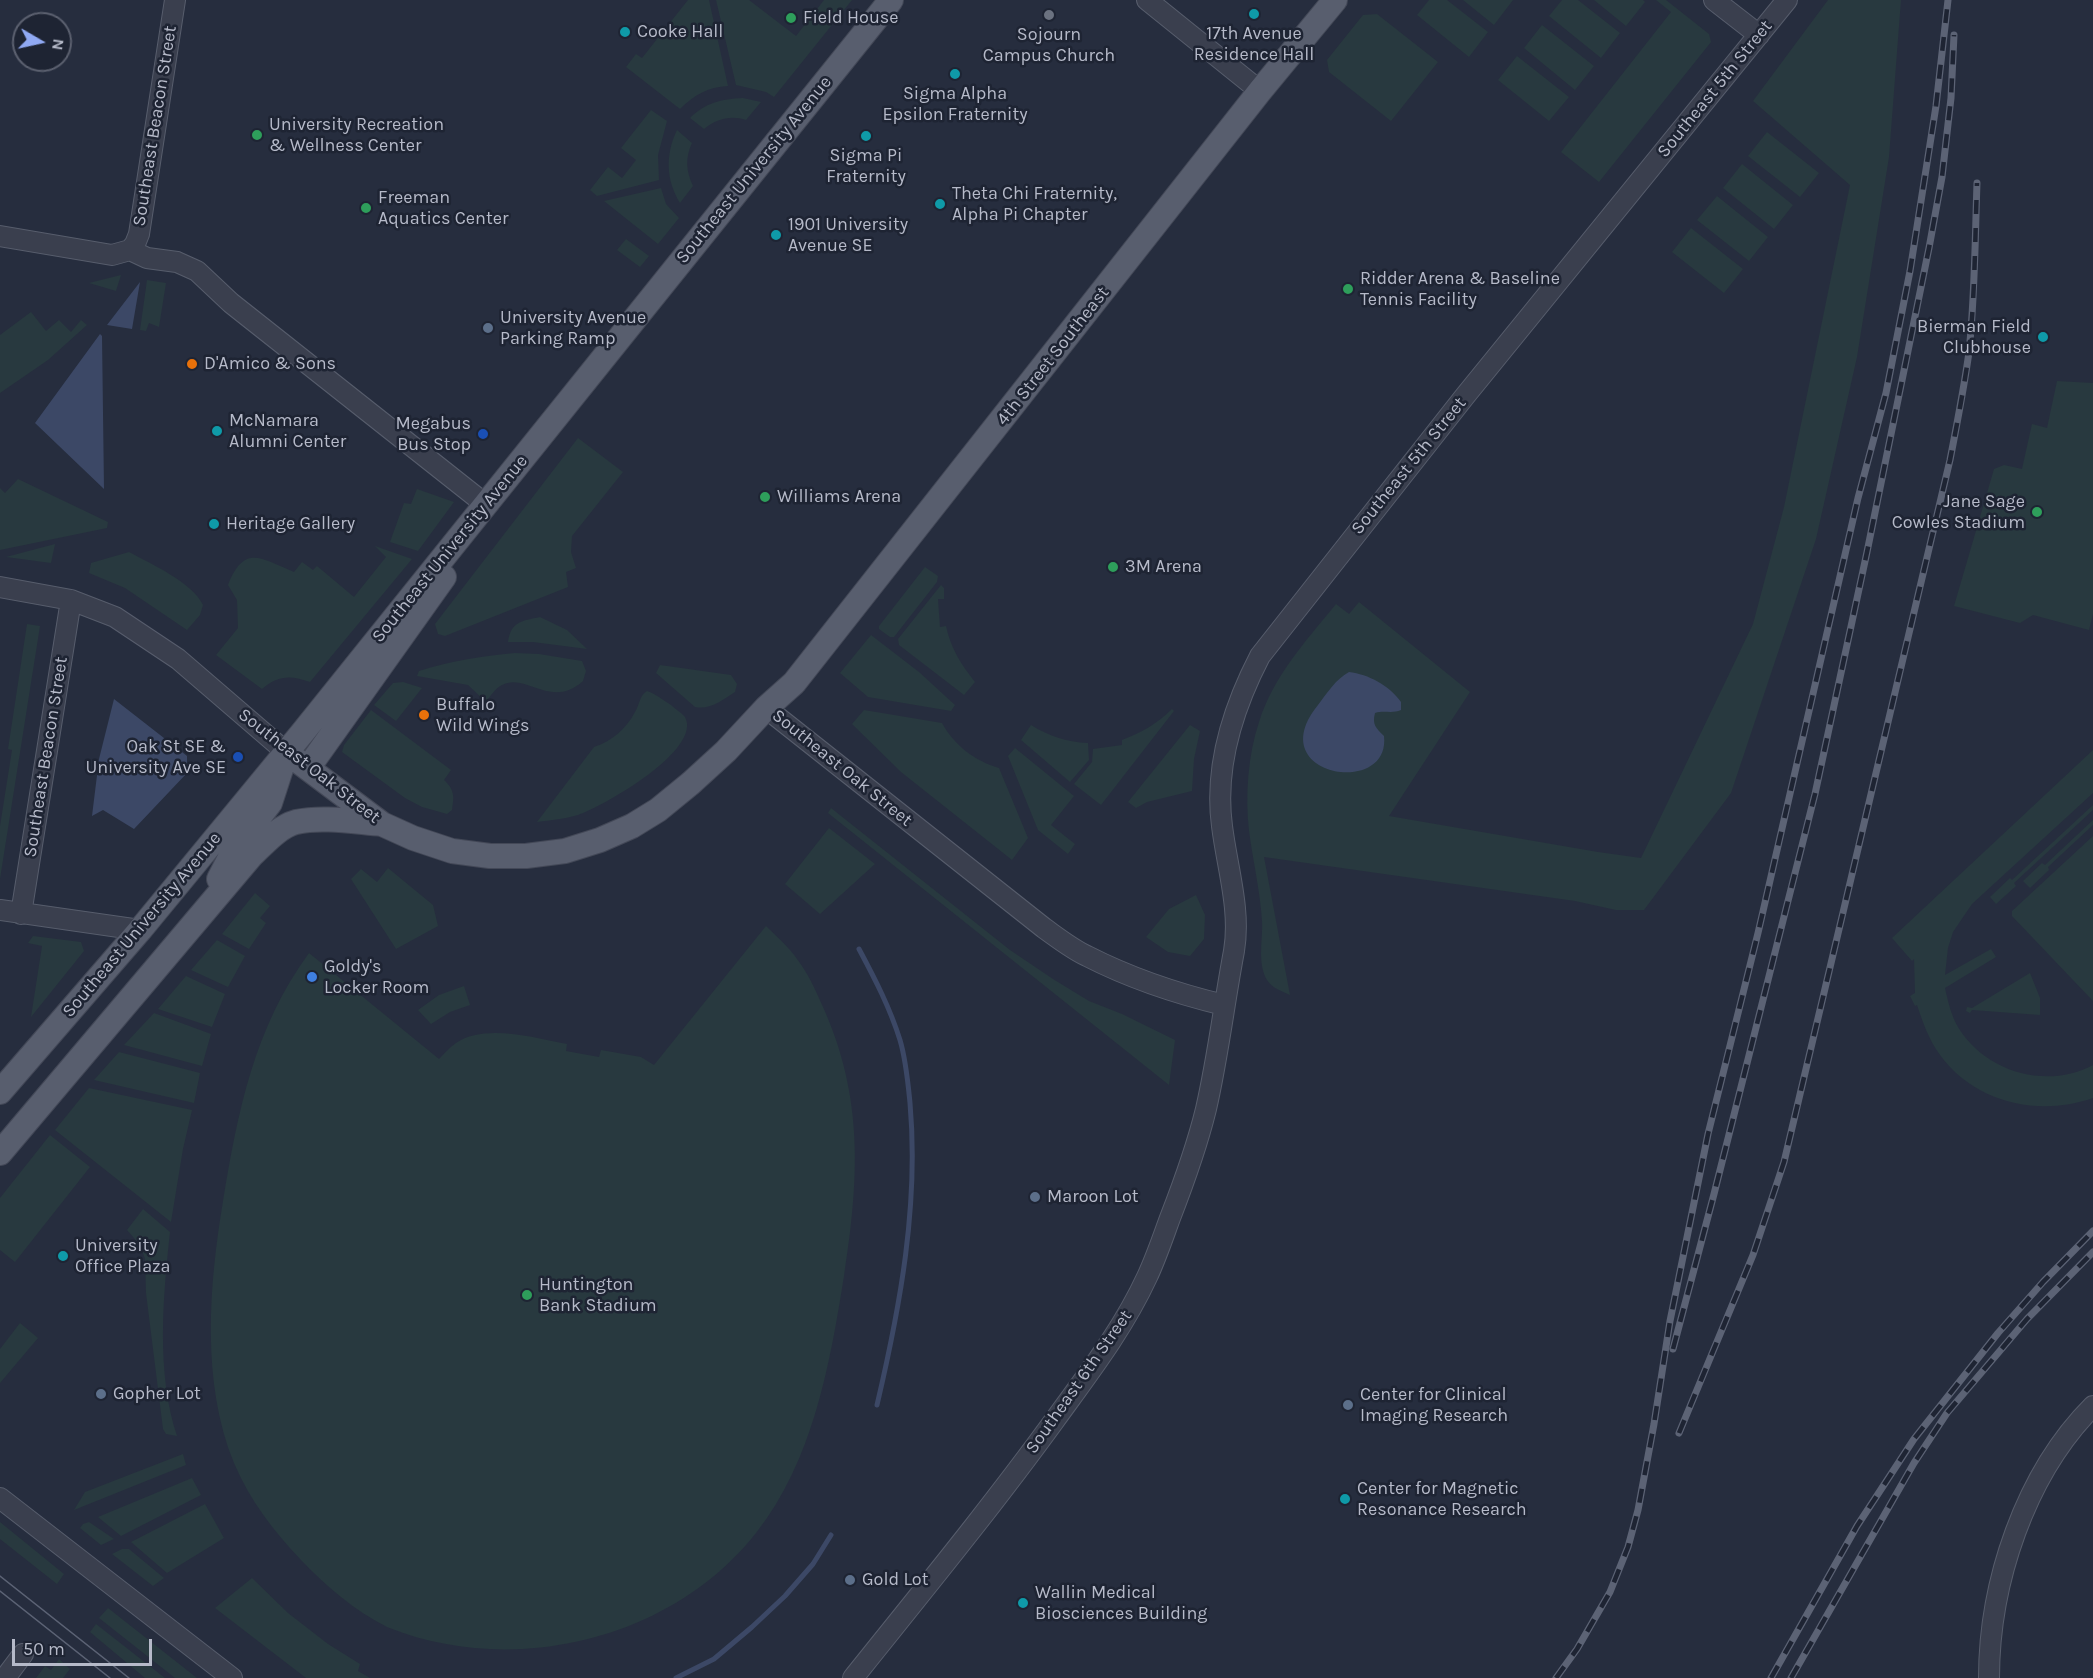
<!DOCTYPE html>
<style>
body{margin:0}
#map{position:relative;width:2093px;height:1678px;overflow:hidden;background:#262d3e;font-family:Karla,sans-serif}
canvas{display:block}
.north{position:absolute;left:12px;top:12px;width:60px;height:60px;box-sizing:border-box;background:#1e2433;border:2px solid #5b606f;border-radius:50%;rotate:99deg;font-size:16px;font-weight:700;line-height:24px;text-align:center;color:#b6bac9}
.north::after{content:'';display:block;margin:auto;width:21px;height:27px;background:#90a9f3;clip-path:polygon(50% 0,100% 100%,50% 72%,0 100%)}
.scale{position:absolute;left:12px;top:1639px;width:140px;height:27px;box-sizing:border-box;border:3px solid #b6bac9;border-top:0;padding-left:8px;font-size:18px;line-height:21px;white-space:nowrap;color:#b6bac9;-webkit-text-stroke:4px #1e2433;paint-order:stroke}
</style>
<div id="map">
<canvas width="2093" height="1678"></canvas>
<div class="north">N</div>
<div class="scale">50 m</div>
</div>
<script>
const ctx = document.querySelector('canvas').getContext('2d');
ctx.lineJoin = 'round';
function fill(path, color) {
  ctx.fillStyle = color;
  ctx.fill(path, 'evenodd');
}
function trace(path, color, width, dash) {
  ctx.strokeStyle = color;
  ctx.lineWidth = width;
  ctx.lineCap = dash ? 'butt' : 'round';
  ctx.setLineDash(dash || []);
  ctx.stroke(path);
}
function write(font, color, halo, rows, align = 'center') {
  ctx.font = font + ' Karla,sans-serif';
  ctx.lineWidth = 5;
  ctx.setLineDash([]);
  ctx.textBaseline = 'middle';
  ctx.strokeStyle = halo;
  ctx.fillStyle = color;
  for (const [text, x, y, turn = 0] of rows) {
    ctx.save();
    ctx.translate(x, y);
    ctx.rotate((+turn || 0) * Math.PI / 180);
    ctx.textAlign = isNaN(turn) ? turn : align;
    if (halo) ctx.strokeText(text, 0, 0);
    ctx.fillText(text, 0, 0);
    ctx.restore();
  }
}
const green = new Path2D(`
 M688,0h21l19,86c-20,1 -34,9 -48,23l-54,-42 10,-13 6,4z
 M716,0h33l47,36 28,-36h28l-78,97 -8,-5 -30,-7z
 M1429,0h18l41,32 -19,25 -52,-42z
 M1463,0h50l-19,25z
 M1562,0h16l42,33 -19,25 -52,-42z
 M1594,0h49l2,2 -19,24z
 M1656,0h10l43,34 2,8 -112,140 -38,-30 110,-140z
 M1828,0h73l-12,157 -32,200 -41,182 -85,254 -87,117h-28l-41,-9 -311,-44 26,138c-9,-4 -18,-7 -23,-15 -10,-17 -4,-40 -5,-59 -2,-30 -9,-60 -13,-90 -4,-35 -1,-76 10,-109 15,-47 47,-81 77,-118l13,10 10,-12 111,90 -81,124 209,36 43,6 112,-234 31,-117 66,-322 -97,-84z
 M1377,14l61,48 -47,59 -62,-49 -2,-12 36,-45z
 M1542,25l52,41 -19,24 -51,-42z
 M1517,56l52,41 -20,24 -51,-41z
 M743,98l18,4 -15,18c-15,-5 -30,-1 -42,9l-14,-11c15,-15 31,-19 53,-20z
 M651,110l16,11 -9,34 1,25 -62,16 -7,-6 18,-23 14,11 14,-18 -15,-12z
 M677,130l15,13c-7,15 -6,28 1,43l-13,17c-14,-23 -15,-48 -3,-73z
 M1767,132l52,41 -19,24 -52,-41z
 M1742,164l51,41 -19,24 -51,-41z
 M661,188l5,16 13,14 -21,26 -54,-43z
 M1717,196l51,41 -19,24 -52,-41z
 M1691,228l52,41 -19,24 -52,-41z
 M626,239l23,17 -9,11 -23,-17z
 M121,275l-5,16 -27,-8z
 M147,280l19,3 -7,44 -10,-4 -3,8 -6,-1z
 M31,312l15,19 13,-11 12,12 10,-12 6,5 -39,35 -48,33v-58z
 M2057,381l36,2v231l-4,16 -56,-15 -13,8 -66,-17 40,-137 10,-4 18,4 10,-45 15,4z
 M578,438l45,34 -51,64 -1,16 5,16 -10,4 2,15 -123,49 -7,-2 -3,-10z
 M18,479l90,43 -1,6 -107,22v-62l5,5z
 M417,489l37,13 -36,49 -28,-9 14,-39 7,1z
 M55,544l-4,19 -45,-6z
 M375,546l37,13 -102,123c-19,-7 -32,-7 -48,7l-46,-34 22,-27 -1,-28 -9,-15c17,-42 33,-26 66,-13l8,-10 11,8 4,-4 37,31 32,-40z
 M129,552c22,12 63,30 74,53l-3,10 -13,15 -62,-42 -36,-15 2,-10z
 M925,567l13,9 -1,6 -43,55h-4l-11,-8v-3z
 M941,585l3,3v11h-6l2,28 6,-1c5,23 15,38 29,56l-11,13 -65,-50 -1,-6z
 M540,617l27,13 20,19 -54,-7h-25c3,-21 14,-21 32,-25z
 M27,624l13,2 -40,253v-53l12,-76 -4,-1z
 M871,635l48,37 36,33 -4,6 -83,-14 -28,-24z
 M515,653l24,1 43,7 4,10 -3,10c-32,29 -57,-9 -81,4 -7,4 -11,10 -16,17l-18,-17 -51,-9 2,-5c31,-10 62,-15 96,-18z
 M660,665l71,10 6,9 -2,8c-13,8 -24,18 -40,15l-39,-34z
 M403,682l19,6 -26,33 -22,-16 19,-22z
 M647,691c9,3 16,9 24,14 4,4 11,8 14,12 18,33 -83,90 -107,98 -13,4 -27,5 -41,7l57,-75c18,-6 32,-18 41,-35 5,-8 4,-16 12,-21z
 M1172,709l2,2 -73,94 -27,-21 18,-22 1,-13 29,-4v-5c20,-8 35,-16 50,-31z
 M371,710l80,60 -7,10c11,10 10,17 8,30l-5,4 -25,-7 -17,-9 -63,-46 2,-7z
 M864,710l78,13c12,22 33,38 57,45l29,70 -16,22 -111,-88 -49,-48z
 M1031,725c18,11 35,17 57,18l1,17 -19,22 -49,-42z
 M1190,725l10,6 -6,28 -2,32 -45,11 -11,6 -8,-6z
 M1015,748l59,48 -23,29 24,19 -7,10 -30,-24 -30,-74z
 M2093,750v43l-121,111 -19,28 -5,16 -3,27 46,-26 5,8 -51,31c3,13 6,27 13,39 27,45 89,63 135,38v33c-54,19 -118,5 -153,-43 -11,-15 -17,-32 -23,-50l-2,1 -5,-10 5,-3 -1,-34 -2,2 -20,-23z
 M2093,805v5l-79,73 2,3 -20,18 -6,-7 20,-19 2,2z
 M831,808l179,142 43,29 36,22 33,13 53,26 -6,45 -341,-272z
 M2093,820v5l-45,42 1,3 -19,18 -7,-7 19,-18 3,2z
 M829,828l46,36 -55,50 -35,-30z
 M2093,836v165l-81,-85v-5z
 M388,868l45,37 5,21 -42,23 -45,-70 10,-10 16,13z
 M255,893l15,13 -10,12 6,5 -17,26 -27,-15z
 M1196,895l9,20 -1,24 -14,17 -22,-4 -22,-15 23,-28z
 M766,926c10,10 23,21 31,33 11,14 19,32 26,48 41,91 36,173 21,269 -14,88 -31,185 -88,257 -84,107 -243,145 -369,94 -32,-16 -61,-41 -86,-67 -27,-28 -52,-61 -67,-97 -33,-81 -25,-178 -11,-262 15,-90 31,-173 86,-248l130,106c5,-5 11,-12 17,-16 29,-20 79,-5 111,1l-1,7 33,6 2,-7 40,7 13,8z
 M33,936l48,6 3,9 -53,66 11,-71 -14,-3z
 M217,940l28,16 -17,31 -37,-17z
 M2030,973l10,25v17l-68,-5 -2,3 -4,-2 1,-4 5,1z
 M186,976l39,18 -13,33 -54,-18z
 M464,986l6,19 -20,7 -19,12 -13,-14 21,-15z
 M154,1013l57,21 -9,32 -78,-21z
 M119,1052l81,21 -6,30 -100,-23z
 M89,1088l103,22 -9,39 -12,73 -116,-92z
 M50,1135l40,32 -75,95 -15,-12v-52z
 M143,1209l27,23c-7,65 -14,140 7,204l-11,-2 -3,-5 -17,-136 -1,-34 -5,-14 -13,-15z
 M20,1323l18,15 -38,45v-34z
 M183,1454l3,11 -112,45 11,-18z
 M192,1478l9,17 -80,41 -23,-19z
 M205,1504l19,34 -57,35 -36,-31z
 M0,1522l64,52 -7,10 -57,-45z
 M89,1522l25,17 -13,6 -21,-17 3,-4z
 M122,1549h7l35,29 -11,8 -41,-32z
 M252,1578l36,35 40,31 32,20 -2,7 12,7h-64l-91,-70z
 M108,1608l89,70h-22l-76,-60z
 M96,1624l69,54h-20l-55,-46z
 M59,1659l11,10 -7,9h-27l9,-12 6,4z`);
const water = new Path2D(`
 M140,282l-8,47 -25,-4z
 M100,334l2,2 2,153 -69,-66z
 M1349,672c19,2 41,14 52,30v8c-9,4 -17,0 -26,3 -3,12 1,15 9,23 7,62 -124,40 -66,-31 9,-12 18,-26 31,-33z
 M114,699l73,57v17l-53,56 -31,-19 -11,6 7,-57z`);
const stream = new Path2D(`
 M859,949c16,30 31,59 41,91 6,20 8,43 10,63 9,102 -10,204 -33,302
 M676,1678l38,-19 38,-32 33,-31 28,-32 18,-29`);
const minor = new Path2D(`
 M1147,0l113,91
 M1714,0l45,35
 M0,236l112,19 18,-5 17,8 30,4 20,9 34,32 254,201
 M130,250l5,-6 4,-10 36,-234
 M0,587l71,13 44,17 63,42 108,93
 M766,708l278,220c14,10 28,21 43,28 43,22 91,38 137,49
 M0,910l140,20
 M21,914l50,-314
 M0,1498l232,180
 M5,1678l18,-24
 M853,1678c68,-85 137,-169 201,-257 34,-47 69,-92 93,-144 9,-19 16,-40 23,-59 14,-36 27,-72 36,-109 12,-52 18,-105 28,-158 7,-41 -7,-84 -12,-125 -8,-60 11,-118 38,-170l205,-260 322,-396
 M1989,1678c0,-95 36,-204 104,-272`);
const major = new Path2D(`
 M286,752l96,72 31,14 39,13 38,5h36l39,-5 35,-11 32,-14 26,-16 33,-27 35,-32 40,-43 28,-25 466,-592 75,-91
 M308,768l136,-191
 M219,879l15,-29 36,-47 12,-37
 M0,1092l140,-162 163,-198 588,-732
 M0,1153l251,-297c13,-12 27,-29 45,-34 27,-6 59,0 86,2`);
const tram = new Path2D(`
 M0,1576l129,102
 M0,1591l110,87`);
const rail = new Path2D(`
 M1673,1349l41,-155 101,-400 52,-242 62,-304 13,-71 9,-79 3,-63
 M1679,1433l74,-178 31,-93 166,-702c7,-36 14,-72 19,-108 6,-56 6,-113 8,-169
 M1556,1678l21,-29 33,-57 18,-45 10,-37 16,-86 16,-103 38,-187 50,-201 100,-435 28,-105 24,-122 26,-165 12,-106
 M1771,1678l86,-152 57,-87 84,-106 45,-51 50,-51
 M1791,1678l123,-215 33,-50 80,-94 66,-67`);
const markers = [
 [1254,14,6,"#0f9aa8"],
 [1049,15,6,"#6b7280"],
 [791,18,6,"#2e9e5b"],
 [625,32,6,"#0f9aa8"],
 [955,74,6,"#0f9aa8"],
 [257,135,6,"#2e9e5b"],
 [866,136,6,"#0f9aa8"],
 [940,204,6,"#0f9aa8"],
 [366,208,6,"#2e9e5b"],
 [776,235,6,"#0f9aa8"],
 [1348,289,6,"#2e9e5b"],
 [488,328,6,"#5c6f8a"],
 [2043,337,6,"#0f9aa8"],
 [192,364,6,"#e8710a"],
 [217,431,6,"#0f9aa8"],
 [483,434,6,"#1a4fb4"],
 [765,497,6,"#2e9e5b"],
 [2037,512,6,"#2e9e5b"],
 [214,524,6,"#0f9aa8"],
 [1113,567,6,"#2e9e5b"],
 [424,715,6,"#e8710a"],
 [238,757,6,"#1a4fb4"],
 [312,977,6,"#3f7fe0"],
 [1035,1197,6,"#5c6f8a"],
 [63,1256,6,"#0f9aa8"],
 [527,1295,6,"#2e9e5b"],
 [101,1394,6,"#5c6f8a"],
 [1348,1405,6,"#5c6f8a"],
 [1345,1499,6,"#0f9aa8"],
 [850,1580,6,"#5c6f8a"],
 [1023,1603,6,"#0f9aa8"]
];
const poiNames = [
 ["Field House",803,18],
 ["Cooke Hall",637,32],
 ["17th Avenue",1254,34,"center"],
 ["Residence Hall",1254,55,"center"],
 ["Sojourn",1049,35,"center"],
 ["Campus Church",1049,56,"center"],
 ["Sigma Alpha",955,94,"center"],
 ["Epsilon Fraternity",955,115,"center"],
 ["University Recreation",269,125],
 ["& Wellness Center",269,146],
 ["Sigma Pi",866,156,"center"],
 ["Fraternity",866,177,"center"],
 ["Theta Chi Fraternity,",952,194],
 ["Alpha Pi Chapter",952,215],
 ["Freeman",378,198],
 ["Aquatics Center",378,219],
 ["1901 University",788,225],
 ["Avenue SE",788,246],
 ["Ridder Arena & Baseline",1360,279],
 ["Tennis Facility",1360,300],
 ["University Avenue",500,318],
 ["Parking Ramp",500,339],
 ["Bierman Field",2031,327,"right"],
 ["Clubhouse",2031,348,"right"],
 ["D'Amico & Sons",204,364],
 ["McNamara",229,421],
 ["Alumni Center",229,442],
 ["Megabus",471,424,"right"],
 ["Bus Stop",471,445,"right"],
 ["Williams Arena",777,497],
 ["Jane Sage",2025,502,"right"],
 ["Cowles Stadium",2025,523,"right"],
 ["Heritage Gallery",226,524],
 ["3M Arena",1125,567],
 ["Buffalo",436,705],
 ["Wild Wings",436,726],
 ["Oak St SE &",226,747,"right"],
 ["University Ave SE",226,768,"right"],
 ["Goldy's",324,967],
 ["Locker Room",324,988],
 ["Maroon Lot",1047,1197],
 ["University",75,1246],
 ["Office Plaza",75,1267],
 ["Huntington",539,1285],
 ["Bank Stadium",539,1306],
 ["Gopher Lot",113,1394],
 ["Center for Clinical",1360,1395],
 ["Imaging Research",1360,1416],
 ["Center for Magnetic",1357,1489],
 ["Resonance Research",1357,1510],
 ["Gold Lot",862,1580],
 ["Wallin Medical",1035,1593],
 ["Biosciences Building",1035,1614]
];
const streetNames = [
 ["Southeast 5th Street",1715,89,-51],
 ["Southeast Beacon Street",155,126,-81],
 ["Southeast University Avenue",754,170,-51],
 ["4th Street Southeast",1053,356,-52],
 ["Southeast 5th Street",1409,466,-51],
 ["Southeast University Avenue",450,549,-51],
 ["Southeast Beacon Street",46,757,-81],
 ["Southeast Oak Street",309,766,38],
 ["Southeast Oak Street",842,768,39],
 ["Southeast University Avenue",142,925,-50],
 ["Southeast 6th Street",1079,1382,-55]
];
fill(green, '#28393f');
fill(water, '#3c4866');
trace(stream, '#3c4866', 5);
trace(minor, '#575d6c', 22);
trace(major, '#434857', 26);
trace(minor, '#3a3f4e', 20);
trace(major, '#585e6e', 24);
trace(tram, '#5c6375', 1.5);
trace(rail, '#5c6375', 7);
trace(rail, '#1e2433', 4.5, [14]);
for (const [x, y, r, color] of markers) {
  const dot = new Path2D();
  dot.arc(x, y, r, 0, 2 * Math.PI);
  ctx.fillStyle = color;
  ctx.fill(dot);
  trace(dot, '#1e2433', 2);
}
write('18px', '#b6bac9', '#1e2433', poiNames, 'left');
write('18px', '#b6bac9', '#1e2433', streetNames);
</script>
